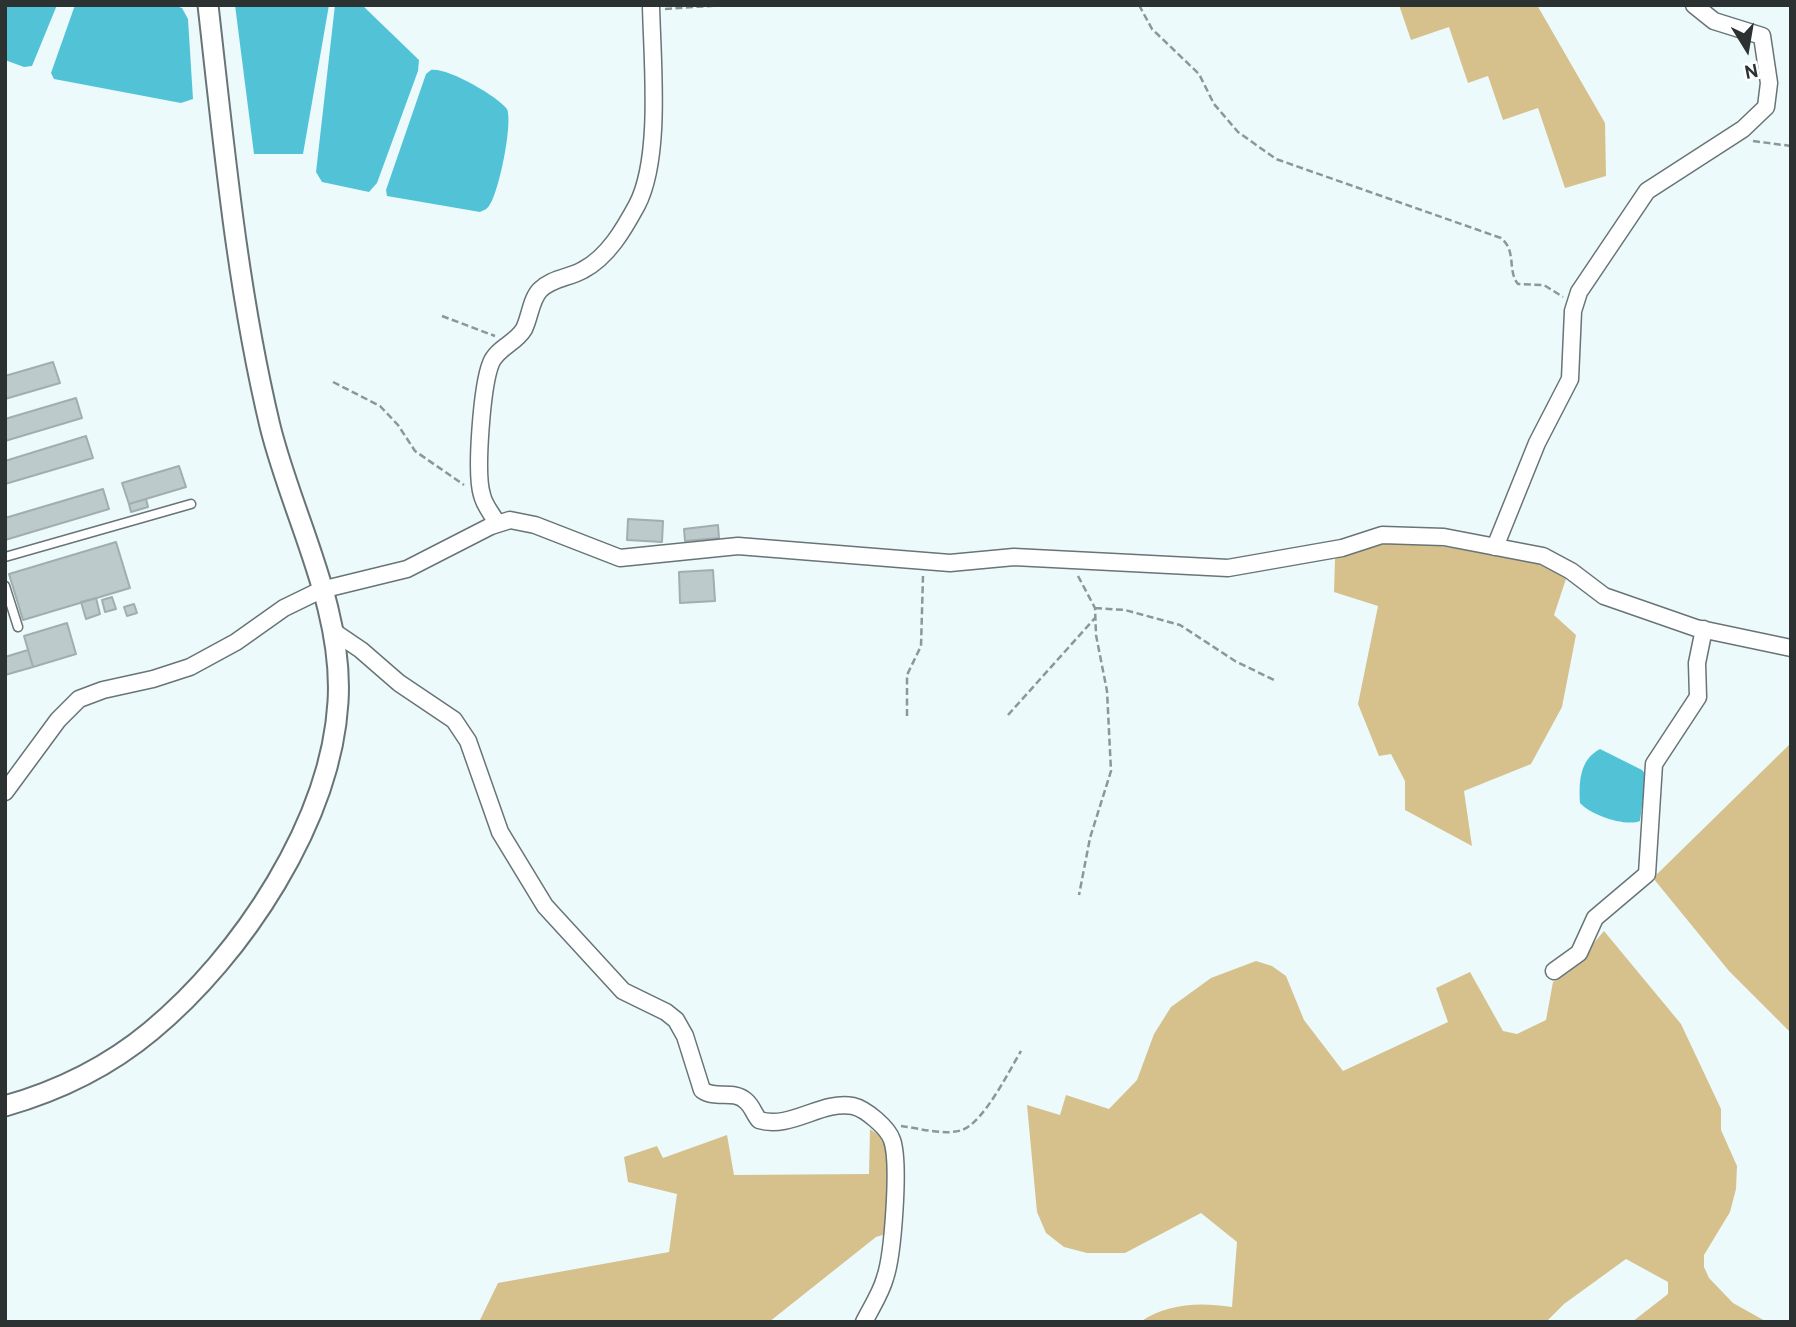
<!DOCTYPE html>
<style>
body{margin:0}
#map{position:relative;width:1796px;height:1327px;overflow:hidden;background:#ecfafc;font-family:Overpass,sans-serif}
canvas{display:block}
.frame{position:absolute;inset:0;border:7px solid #2c3132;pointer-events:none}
.north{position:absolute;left:1712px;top:14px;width:70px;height:70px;-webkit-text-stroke:5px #fff;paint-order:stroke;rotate:169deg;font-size:19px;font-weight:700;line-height:28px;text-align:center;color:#2c3132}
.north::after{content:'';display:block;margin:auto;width:24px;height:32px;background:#2c3132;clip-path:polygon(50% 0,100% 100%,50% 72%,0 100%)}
</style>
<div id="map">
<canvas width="1796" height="1327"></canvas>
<div class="frame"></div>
<div class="north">N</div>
</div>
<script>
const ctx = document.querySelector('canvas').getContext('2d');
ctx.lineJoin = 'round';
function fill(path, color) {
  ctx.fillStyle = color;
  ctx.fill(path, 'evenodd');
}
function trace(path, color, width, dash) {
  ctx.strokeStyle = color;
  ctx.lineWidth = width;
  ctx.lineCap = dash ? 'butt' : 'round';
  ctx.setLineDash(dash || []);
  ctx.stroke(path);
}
const green = new Path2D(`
 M1399,5h138l68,118 1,53 -41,12 -27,-80 -35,12 -15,-44 -20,7 -19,-56 -38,13z
 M1406,541l123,18 37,20 -12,36 22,20 -14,72 -31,57 -67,27 8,55 -67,-36v-29l-14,-27 -12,2 -21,-52 20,-98 -44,-14 1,-33 30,-12z
 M1791,743v290l-62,-62 -76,-93z
 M1604,931l77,93 40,85v21l16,36 -1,23 -6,23 -26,43v12l5,11 24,25 34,19h-135l36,-28v-12l-42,-23 -62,45 -18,18h-406c28,-19 59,-20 92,-15l5,-65 -36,-29 -76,40h-38l-23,-6 -18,-14 -9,-21 -10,-107 33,10 6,-20 43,14 28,-29 17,-46 17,-27 40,-29 45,-17 16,5 14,10 18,44 39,51 105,-49 -12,-34 34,-16 33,59 14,3 29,-14 7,-38 16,-10z
 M870,1129l14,10 6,23 -4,72 -10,3 -107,85h-290l19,-39 171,-31 8,-58 -49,-12 -4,-25 33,-11 6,12 64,-23 7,40 135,-1z`);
const water = new Path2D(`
 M5,5h52l-25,61 -8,1 -19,-7z
 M75,5h98l9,3 6,11 5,80 -12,4 -127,-24 -3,-6z
 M235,5h94l-26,149h-49z
 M335,5h27l57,55 -1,11 -41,112 -8,9 -47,-10 -6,-10z
 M431,70c16,-3 66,26 76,39 6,14 -8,84 -18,97 -3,4 -5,4 -9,6l-93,-16 -1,-6 40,-116z
 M1600,749l42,21 4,5 -6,46c-15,6 -49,-6 -60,-18 -1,-20 -1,-43 20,-54z`);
const building = new Path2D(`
 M53,362l7,21 -55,16v-23z
 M76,398l6,20 -77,23v-22z
 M86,436l7,22 -88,26v-23z
 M179,466l7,21 -57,17 -7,-21z
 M103,489l6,20 -104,31v-22z
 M146,499l2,8 -17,5 -2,-8z
 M628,519l35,2 -1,21 -35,-2z
 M718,525l1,13 -34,3 -1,-12z
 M116,542l14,46 -107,32 -14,-46z
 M713,570l2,31 -35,2 -1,-31z
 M112,597l4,12 -11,3 -3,-12z
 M96,598l4,16 -14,5 -5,-17z
 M134,604l3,9 -10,3 -3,-9z
 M67,623l9,31 -43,13 -9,-31z
 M28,650l5,17 -28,8v-18z`);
const path = new Path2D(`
 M1139,5l13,24 47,45 15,30 24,28 38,27 225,79c16,13 6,33 17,46l26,1 19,12
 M665,9l59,-4
 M1753,141l38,5
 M442,316l53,20
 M333,382l47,24 18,19 17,26 49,34
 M1078,576l17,32 1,27 11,56 4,80 -21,67 -11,57
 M1095,608l30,2 55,15 55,36 41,20
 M1008,715l87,-97
 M907,716v-41l14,-29 2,-70
 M901,1126c18,2 43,10 61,4 22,-8 47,-59 59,-79`);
const service = new Path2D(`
 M5,557l186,-53
 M5,586l13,41`);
const minor = new Path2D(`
 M497,523c-5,-9 -13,-18 -15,-28 -7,-22 0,-110 9,-132 6,-15 25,-20 33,-34 6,-12 7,-30 16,-39 12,-12 29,-12 43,-20 25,-13 41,-41 54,-65 25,-48 15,-145 14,-200
 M1495,547l42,-104 33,-64 3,-68 6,-19 68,-101 96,-62 23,-22 3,-24 -7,-47 -48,-15 -20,-16
 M333,631l28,19 38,33 55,37 14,21 32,91 45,74 78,85 43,21 10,8 9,16 17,54c14,10 31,-1 44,11 6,5 8,13 13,19 32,10 62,-20 94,-14 13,3 35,22 39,34 8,23 1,115 -7,138 -4,15 -14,30 -21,44
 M5,792l53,-72 21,-21 24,-9 50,-11 37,-12 46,-25 48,-34 37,-18 86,-21 84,-43 19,-6 25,5 85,33 118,-12 212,17 64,-6 214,11 114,-20 40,-13 62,2 99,19 28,15 33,25 92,32 95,20
 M1554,971l25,-18 16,-35 52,-44 7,-110 44,-67 -1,-34 7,-34`);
const tertiary = new Path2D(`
 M5,1106c53,-15 104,-40 146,-75 91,-75 180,-210 187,-329 6,-95 -46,-186 -68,-276 -33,-138 -46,-280 -62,-421`);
fill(green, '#d6c18c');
fill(water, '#52c3d7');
fill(building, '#bccacc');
trace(building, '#a1aeb0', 2);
trace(service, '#687476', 11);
trace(minor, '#687476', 19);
trace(tertiary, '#687476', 23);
trace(path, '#8d9698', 2.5, [7, 3.5]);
trace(service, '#fff', 8);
trace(minor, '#fff', 16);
trace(tertiary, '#fff', 19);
</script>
